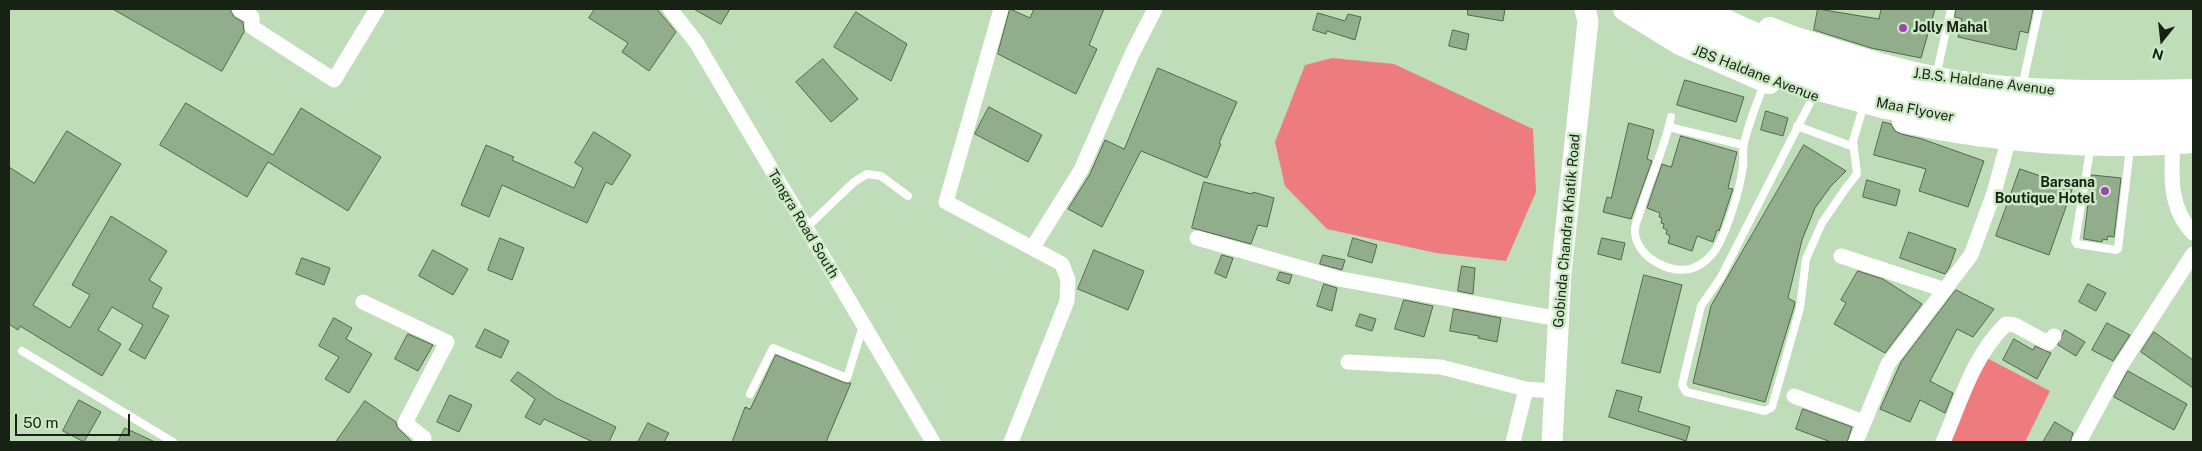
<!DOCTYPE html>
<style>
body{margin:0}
#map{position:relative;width:2202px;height:451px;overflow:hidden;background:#bfddb9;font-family:"Public Sans",sans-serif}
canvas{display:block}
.frame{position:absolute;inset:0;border:10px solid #172114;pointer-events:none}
.north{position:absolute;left:2137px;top:15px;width:50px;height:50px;-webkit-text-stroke:4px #cceac6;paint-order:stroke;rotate:196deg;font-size:14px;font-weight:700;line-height:20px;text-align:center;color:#172114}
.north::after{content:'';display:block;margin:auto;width:18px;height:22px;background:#172114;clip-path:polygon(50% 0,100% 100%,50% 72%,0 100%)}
.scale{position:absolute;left:15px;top:414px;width:115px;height:22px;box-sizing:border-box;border:2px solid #172114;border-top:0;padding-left:6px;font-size:15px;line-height:18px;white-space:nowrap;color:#172114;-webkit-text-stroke:4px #cceac6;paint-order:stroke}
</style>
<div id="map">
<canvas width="2202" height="451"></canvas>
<div class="frame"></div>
<div class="north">N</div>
<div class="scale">50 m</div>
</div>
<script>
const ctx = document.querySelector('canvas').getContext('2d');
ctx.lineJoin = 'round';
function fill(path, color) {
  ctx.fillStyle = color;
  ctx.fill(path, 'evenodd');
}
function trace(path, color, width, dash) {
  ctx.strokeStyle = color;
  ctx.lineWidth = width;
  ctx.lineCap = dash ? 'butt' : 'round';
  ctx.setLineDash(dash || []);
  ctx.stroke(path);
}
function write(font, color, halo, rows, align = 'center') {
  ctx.font = font + ' "Public Sans",sans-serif';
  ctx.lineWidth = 5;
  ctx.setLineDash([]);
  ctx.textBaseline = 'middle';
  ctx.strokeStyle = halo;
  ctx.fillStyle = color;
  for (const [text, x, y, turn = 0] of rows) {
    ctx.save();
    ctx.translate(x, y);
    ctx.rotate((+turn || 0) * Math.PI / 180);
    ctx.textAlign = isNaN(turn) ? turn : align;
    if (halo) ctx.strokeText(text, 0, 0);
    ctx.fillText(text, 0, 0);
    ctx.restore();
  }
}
const water = new Path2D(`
 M1332,58l62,6 139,65 3,63 -30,69 -70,-8 -109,-24 -42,-43 -10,-44 30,-77z
 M1985,357l65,34 -25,51h-78z`);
const building = new Path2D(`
 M113,9h117l4,8 9,5 1,10 -22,39z
 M595,9h62l19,23 -27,39 -27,-19 6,-9 -39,-25z
 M694,9h36l-9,15z
 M1010,9l20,9 4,-9h70l-15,36 8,4 -21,45 -78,-40z
 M1468,9h37l-2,12 -35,-6z
 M1818,9l61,10 2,-10h54l-14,49 -50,-10 -57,-18z
 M1956,9h77l-5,24 -8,-2 -4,19 -58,-13 4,-18 -7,-2z
 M856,12l51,32 -16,37 -57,-34z
 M1318,13l27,8 3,-7 13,3 -6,23 -28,-9 -1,3 -13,-4z
 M1453,30l16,4 -3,16 -17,-4z
 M823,59l35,40 -27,23 -35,-40z
 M1158,68l79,34 -18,41 2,1 -14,34 -66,-27 -39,76 -34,-18 22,-35 15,-34 19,9z
 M1685,80l59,17 -8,25 -59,-17z
 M186,103l87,52 28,-47 80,49 -33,54 -80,-49 -21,35 -87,-52z
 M989,107l53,28 -14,27 -53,-28z
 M1766,111l22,7 -5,18 -22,-6z
 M1883,122l8,2 4,7 6,3 21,5 62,22 -16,46 -49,-16 7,-22 -52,-14z
 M1629,123l25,7 -7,29 5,2 -21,58 -28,-7 4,-15 4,1z
 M67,131l54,33 -88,141 37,23 20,-33 -18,-10 39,-69 56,35 -18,29 13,8 -10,19 17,9 -24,43 -16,-9 14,-25 -31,-18 -14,23 23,14 -19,32 -82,-50 -2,4 -9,-6v-157l25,16z
 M594,132l37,23 -19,30 -6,-3 -19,41 -85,-38 -13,32 -28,-12 25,-60 28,12 -2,3 62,28 9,-20 -8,-5z
 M1681,136l56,16 -9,36 5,1 -14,42 -2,-1 -4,12 -16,-6 -5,15 -24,-8 2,-7 -4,-2 1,-4 -4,-2 1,-4 -3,-1 1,-5 -3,-1 1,-4 -13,-5 15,-44 9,3z
 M1804,145l42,26 -15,15 -16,22 -13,32 -14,58 7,4 -1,5 -29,95 -72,-19 18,-77z
 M2020,169l53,18 -24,68 -53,-19z
 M2092,175l29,3 -7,59 -6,-1 -1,4 -4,-1 -1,3 -18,-3z
 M1867,180l33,10 -4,16 -33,-9z
 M1204,182l48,12 1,-2 21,6 -7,29 -9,-2 -7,19 -59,-16z
 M1909,232l47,17 -7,19 -4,6 -45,-16z
 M500,238l24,10 -12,32 -24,-10z
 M1353,238l24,7 -5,18 -24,-7z
 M1602,238l23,5 -4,17 -23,-6z
 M433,250l35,19 -15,26 -34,-19z
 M1094,250l50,21 -16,39 -50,-21z
 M1222,255l11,3 -7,20 -11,-5z
 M1323,255l22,5 -3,10 -22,-6z
 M302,258l28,10 -6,17 -28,-11z
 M1462,266l13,2 -2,26 -15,-3z
 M1858,271l25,8 39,25 -37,49 -51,-29 12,-21 -5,-3z
 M1280,272l12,3 -3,9 -12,-4z
 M1644,275l38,10 -22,88 -38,-10z
 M1324,284l13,4 -5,23 -15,-5z
 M2088,284l18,9 -10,18 -17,-9z
 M1956,290l38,19 -21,28 -16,-8 -27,52 23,12 -8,20 -25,-13 -10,22 -30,-13 21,-47z
 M1404,300l29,6 -9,31 -29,-8z
 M1454,309l47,9 -4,24 -19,-4 1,-2 -29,-5z
 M1360,314l16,5 -4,12 -16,-5z
 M334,318l18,10 -6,11 26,15 -23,39 -24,-14 14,-22 -20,-11z
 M2107,323l23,12 -17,26 -21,-11z
 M485,329l24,12 -8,17 -25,-11z
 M2065,330l20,12 -9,14 -18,-11z
 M2154,332l39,28v28l-52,-36z
 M408,334l25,11 -15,26 -23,-12z
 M2014,339l19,11 2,-4 16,7 -14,26 -34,-19z
 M776,355l69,28h6l-25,59h-94l13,-35 5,2z
 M2128,371l59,33 -13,26 -60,-33z
 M518,372l38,26 60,29 -7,15h-16l-49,-23 -4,6 -15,-8 10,-18 -24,-18z
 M1617,390l25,7 -4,14 52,16 -4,14 -77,-24z
 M450,395l22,10 -13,27 -22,-10z
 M79,400l22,12 -17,30 -21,-11z
 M365,401l31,21 1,5 15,15h-76z
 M1803,409l49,18 -5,15h-16l-35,-13z
 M2055,422l18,11 -3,9h-27z
 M648,423l21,10 -5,9h-26z
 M125,428l30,14h-37z`);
const service = new Path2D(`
 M1936,76l15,-67
 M2022,87l17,-78
 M1813,97l-92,180 -20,29 -19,79 4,7 79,19 7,-4 28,-99 6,-49 16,-36 24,-35 11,-14 -4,-33 9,-30
 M1671,117c-7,34 -23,65 -32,98 -2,5 -5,12 -4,18 2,24 36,43 58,35 9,-3 18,-11 23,-19 12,-20 24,-60 27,-83 1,-7 -1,-15 1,-23 5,-20 13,-41 21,-61
 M1797,126l57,21
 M1669,127l74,18
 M2091,145l-16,96 2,3 39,6 2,-1 12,-101
 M806,228l48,-46 13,-8 14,2 27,20
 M22,351l151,91
 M750,394l23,-46 74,30 16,-52`);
const minor = new Path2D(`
 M239,9l13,8v10l82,53 43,-71
 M670,9l26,33 237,400
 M1001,9l-55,193 116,62 6,16 -1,21 -56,141
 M2173,143c-2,33 -4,65 20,90
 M1197,238l143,41 219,40
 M1033,247l48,-77 51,-116 23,-45
 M1841,256l104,34
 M363,302l84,40 -42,81 19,15 -3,4
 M1348,362l93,5 85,22 29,2
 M1794,396l70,26
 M1513,442l13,-53
 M1856,442l32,-78 83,-109 23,-62 15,-55
 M1943,442c18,-41 30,-86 63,-118l9,1 33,18 6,-7
 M2079,442l41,-75 73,-113`);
const secondary = new Path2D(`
 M1552,442l9,-169 27,-252 -3,-12`);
const primary = new Path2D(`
 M1625,9l55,34 89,39
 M1770,29c20,9 43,15 64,22 36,11 73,23 110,29 82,14 166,13 249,11
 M1904,121c92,20 195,28 289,20`);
const motorway = new Path2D(`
 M1656,9l99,54 64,24 67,18 116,19 62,3 129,-1
 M1696,9c102,52 212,86 326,96 57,5 114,2 171,2`);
const markers = [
 [1903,28,5,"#9d44b0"],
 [2105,191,5,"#9d44b0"]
];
const poiNames = [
 ["Jolly Mahal",1913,28],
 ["Barsana",2095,183,"right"],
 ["Boutique Hotel",2095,199,"right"]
];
const streetNames = [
 ["JBS Haldane Avenue",1756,74,21],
 ["J.B.S. Haldane Avenue",1984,82,7],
 ["Maa Flyover",1915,110,11],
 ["Tangra Road South",803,224,59],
 ["Gobinda Chandra Khatik Road",1567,231,-85]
];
fill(water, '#ee7b7d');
fill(building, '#91ad8b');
trace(building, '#50694a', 1);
trace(service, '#fff', 8);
trace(minor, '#fff', 15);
trace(secondary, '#fff', 21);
trace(primary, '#fff', 24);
trace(motorway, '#fff', 28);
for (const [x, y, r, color] of markers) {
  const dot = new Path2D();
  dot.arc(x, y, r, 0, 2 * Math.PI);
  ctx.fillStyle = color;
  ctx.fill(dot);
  trace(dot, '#cceac6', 2);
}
write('bold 14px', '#172114', '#cceac6', poiNames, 'left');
write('14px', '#172114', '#cceac6', streetNames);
</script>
